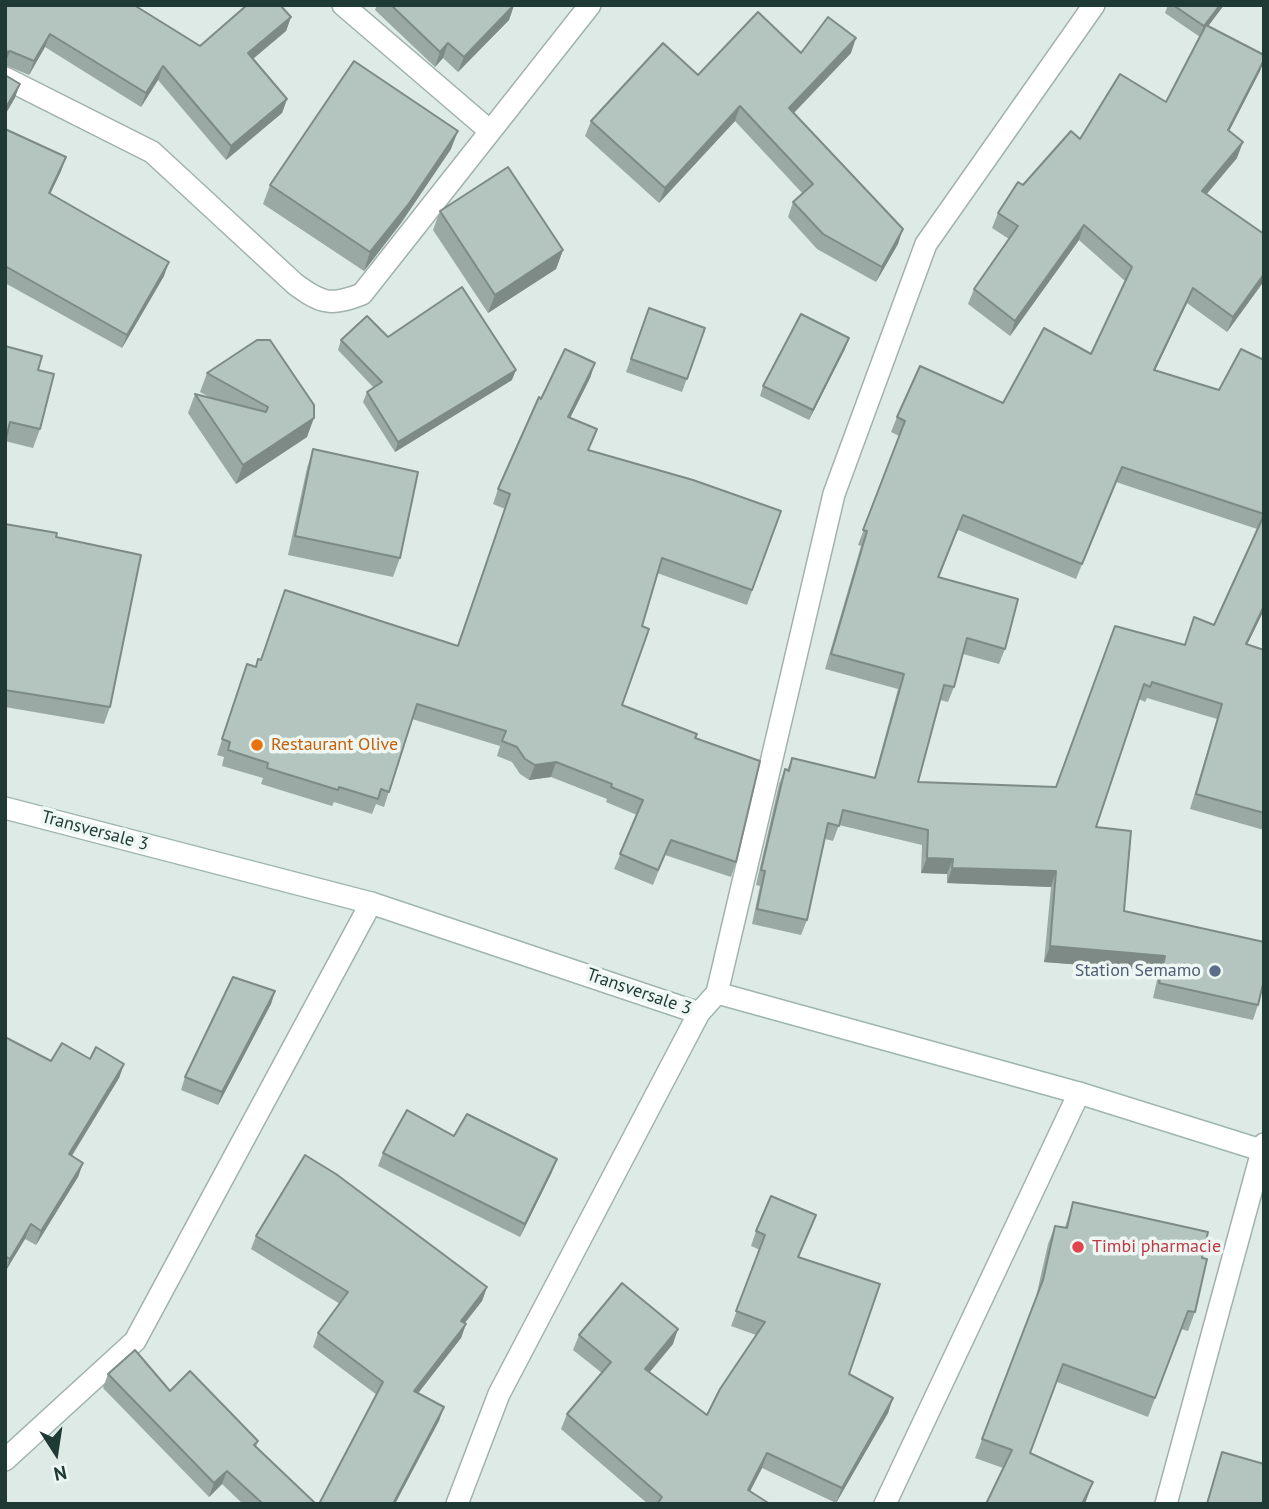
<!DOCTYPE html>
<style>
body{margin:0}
#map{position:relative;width:1269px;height:1509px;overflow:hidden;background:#deeae5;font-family:"PT Sans",sans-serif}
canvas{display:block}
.frame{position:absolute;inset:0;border:7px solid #1f3a34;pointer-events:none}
.north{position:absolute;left:21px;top:1418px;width:70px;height:70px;-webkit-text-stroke:5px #eef7f3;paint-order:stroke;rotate:168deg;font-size:19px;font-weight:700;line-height:28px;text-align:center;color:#1f3a34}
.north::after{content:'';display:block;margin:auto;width:24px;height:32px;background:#1f3a34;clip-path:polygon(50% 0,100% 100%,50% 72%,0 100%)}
</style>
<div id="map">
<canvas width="1269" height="1509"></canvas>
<div class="frame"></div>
<div class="north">N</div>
</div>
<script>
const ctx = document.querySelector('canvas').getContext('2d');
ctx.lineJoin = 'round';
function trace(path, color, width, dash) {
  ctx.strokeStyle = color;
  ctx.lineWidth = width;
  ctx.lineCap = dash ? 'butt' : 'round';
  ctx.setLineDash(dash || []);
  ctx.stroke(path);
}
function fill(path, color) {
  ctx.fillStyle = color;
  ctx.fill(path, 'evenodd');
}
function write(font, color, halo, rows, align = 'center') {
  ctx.font = font + ' "PT Sans",sans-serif';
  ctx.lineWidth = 7;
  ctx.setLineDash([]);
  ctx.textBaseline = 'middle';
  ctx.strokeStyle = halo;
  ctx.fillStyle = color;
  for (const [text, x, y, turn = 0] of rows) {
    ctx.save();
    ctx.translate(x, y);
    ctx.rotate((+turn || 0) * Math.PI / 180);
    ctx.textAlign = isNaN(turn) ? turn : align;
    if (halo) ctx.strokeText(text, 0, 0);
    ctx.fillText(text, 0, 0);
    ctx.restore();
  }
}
const minor = new Path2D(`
 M343,5l147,126
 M5,78l147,74 143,132c27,20 36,22 67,10l228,-289
 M717,993l117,-499 92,-250 168,-239
 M5,1460l130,-119 236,-438
 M457,1504l42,-110 200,-381
 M885,1504l194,-411
 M1166,1504l98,-360`);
const secondary = new Path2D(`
 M5,808l366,95 328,110 18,-20 362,100 185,58`);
const wall = new Path2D(`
 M5,5l195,41 91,-29 -5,14 -33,28 34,40 -5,14 -56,47 -68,-80 -17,27 -96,-60 -16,28 -24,-10z
 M377,5h137l-5,15 -51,52 -15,-14 -8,9 -60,-57z
 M1168,5h56l-16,21 52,45 -31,60 8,27 -30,36 57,40v47l-37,51 -40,-29 -32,67 64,20 45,-30v250l-17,35 17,5v180l-74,-21 27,-90 -70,-21 -2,4 -6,-3 -43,128 28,84 134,94 -5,15 -100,-22 6,-27 -115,-9 7,-75 -104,-4v-9l-26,-1 1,-28 -83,-20 -6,16 -8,-2 -18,81 -6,15 -49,-11 8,-38 -4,-1 23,-101 6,-15 2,1 5,-12 82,20 24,-89 -73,-20 36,-123 -3,-1 41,-109 -8,-4 6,-15 106,-14 88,-49 34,-73 -46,-41 -69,96 -42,-32 6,-15 35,-50 -17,-11 6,-15 25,-28 57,-46 86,-37 34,-65 -35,-24zM1116,482l141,47 -43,96 -30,20 -69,-19 -59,161 -138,-5 22,-82 8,2 6,-15 9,-33 36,10 6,-15 -66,-71 19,-48 118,49z
 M801,53h50l-57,60 104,131 -22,38 -59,-33 -29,-32 5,-15 10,-8 -68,-73 -76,82 -74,-67 6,-15 107,-46z
 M5,129l61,28 -5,14 -11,23 114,82 -42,72 -117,-65z
 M451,149l-50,74 -37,48 -101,-67 7,-19z
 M440,211l123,39 -7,19 -68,44 -55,-83z
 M649,308l56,20 -23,64 -56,-20z
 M388,337l124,43 -117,72 -32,-50 4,-10 7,-4 -36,-38 3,-10z
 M5,346l33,24 2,59 -7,19 -28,-7z
 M845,349l-36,71 -49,-24 3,-10z
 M595,363l-5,15 -20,40 19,33 192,60 -34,94 -90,-32 -15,53 -20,79 73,33 41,124 -5,15 -66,-22 -12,30 -39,-16 23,-54 -31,-13 1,-3 -56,-22 -22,3 -9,-6 -8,-12 -15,-6 3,-10 -88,-27 -28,88 -8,-3 -4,10 -38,-12 -2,4 -71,-22 2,-6 -41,-12 2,-9 -7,-2 30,-91 8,3 6,-7 196,-14 48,-137 -12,-5 5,-15 43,-90z
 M207,373l107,32 -7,32 -71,47 -48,-71 7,-19 16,4 -11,-6z
 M313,449l87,109 -7,19 -105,-22 19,-87z
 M5,524l51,13 54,170 -6,17 -99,-17z
 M275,991l-4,13 -53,101 -37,-15 4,-13z
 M5,1037l46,24 39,-2 34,5 -5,14 -47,78 11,7 -5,14 -42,68 -11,-6 -20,33z
 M454,1136l98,36 -32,65 -142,-71 5,-13z
 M1073,1202l129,56 -7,54 -7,19 -7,-2 -33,88 -91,-35 -54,86 -28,-10 61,-161 12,-53 7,-18 10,1z
 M810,1229l-11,28 50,117 44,24 -5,15 -52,90 -74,-35 -12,24 20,12h-122l-87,-75 6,-15 35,-41 -29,-23 6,-15 94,9 -24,28 58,43 49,-80 -25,-9 29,-76 -9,-4 5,-15z
 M256,1236l231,51 -5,14 -17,22 1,1 -5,14 -43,55 21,28 -62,-26 -64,-48 5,-14 22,-29 -89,-55z
 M108,1374l62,17 88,50 -2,6 60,57h-73l-21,-20 -13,13 -106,-109z
 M1222,1452l42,52h-58z`);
const shadedWall = new Path2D(`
 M514,5l-5,15 -51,52 6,-15z
 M1220,5h4l-24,32 4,-11z
 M291,17l-5,14 -43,36 5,-14z
 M50,34l-5,13 -16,28 5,-14z
 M856,38l-5,15 -67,70 5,-15z
 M448,43l-5,15 -8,9 5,-15z
 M10,51l-5,13v-12z
 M1264,60l-4,11 -38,74 6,-15z
 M163,66l-5,14 -17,27 5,-14z
 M20,84l-5,14 -10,17v-6z
 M287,99l-5,14 -56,47 5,-14z
 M740,106l-5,15 -76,82 6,-15z
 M458,131l-7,18 -50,74 -37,48 6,-19z
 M1243,142l-6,16 -41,48 6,-15z
 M66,157l-5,14 -17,36 5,-14z
 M1084,225l-5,15 -69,96 5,-15z
 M903,229l-5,15 -22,38 6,-15z
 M563,250l-7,19 -68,44 7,-18z
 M169,262l-5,14 -42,72 5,-13z
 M1264,274v7l-37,51 6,-15z
 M1193,288l-6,15 -39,82 6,-15z
 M849,338l-4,11 -36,71 4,-10z
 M595,363l-5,15 -27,54 5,-15z
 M516,370l-4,10 -117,72 3,-10z
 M314,418l-7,19 -71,47 7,-19z
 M1264,606v4l-24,49 6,-15z
 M556,762l-5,15 -22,3 6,-15z
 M927,858l26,1 -6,15 -26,-1z
 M952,868l104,3 -5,16 -104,-4z
 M1050,946l115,10 -6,15 -115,-9z
 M275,991l-4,13 -53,101 4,-13z
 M124,1064l-5,14 -55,90 5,-14z
 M557,1159l-5,13 -32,65 5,-13z
 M83,1163l-5,14 -42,68 5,-14z
 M31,1224l-6,15 -20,33 5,-13z
 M487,1287l-5,14 -26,33 5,-13z
 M466,1324l-5,14 -52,67 5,-14z
 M678,1329l-5,15 -33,40 5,-15z
 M893,1398l-5,15 -52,90 6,-15z
 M444,1407l-5,14 -44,83h-2z
 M767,1453l-5,15 -19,36 5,-14z
 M227,1471l-5,13 -13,13 5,-14z
 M1093,1482l-7,19 -1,3h-3z`);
const building = new Path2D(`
 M5,5h129l66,41 47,-41h33l11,12 -43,36 39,46 -56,47 -68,-80 -17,27 -96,-59 -16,27 -24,-10 -5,1z
 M391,5h123l-50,52 -16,-14 -8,9z
 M1173,5h47l-16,21z
 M758,12l43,41 27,-36 28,21 -67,70 114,121 -21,38 -59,-33 -30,-32 20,-18 -73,-78 -75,82 -74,-67 72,-78 35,32z
 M1206,25l58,30v5l-36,70 15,12 -41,49 62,43v40l-31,43 -40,-29 -39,82 65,20 22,-41 23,11v154l-142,-47 -40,97 -119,-49 -25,62 80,22 -13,50 -38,-11 -13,49 -10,-2 -26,97 138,5 59,-161 70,19 9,-28 20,8 50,-110v91l-18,38 18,6v163l-68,-19 26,-90 -70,-22 -2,5 -6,-3 -48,143 35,4 -7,80 140,31v38l-6,25 -99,-22 6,-27 -115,-10 6,-75 -104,-3 1,-9 -26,-1 1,-28 -85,-20 -4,16 -11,-3 -21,97 -50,-11 8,-38 -4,-1 24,-101 4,2 3,-13 83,20 29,-104 -73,-20 36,-123 -4,-1 42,-109 -8,-4 23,-51 83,37 41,-75 47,26 41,-87 -48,-42 -69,96 -41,-32 44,-63 -20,-13 20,-31 5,3 48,-54 9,8 40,-65 46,28z
 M354,61l104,70 -50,74 -38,47 -100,-67z
 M5,75l15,9 -15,25z
 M5,129l61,28 -17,36 120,69 -42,73 -122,-69z
 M508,167l55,83 -68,45 -55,-84z
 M462,287l54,83 -118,72 -31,-50 15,-10 -41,-42 26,-24 21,21z
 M649,308l56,20 -18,51 -56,-20z
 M801,314l48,24 -36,72 -50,-24z
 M257,340h13l44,65v13l-71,47 -48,-71 71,18 2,-5 -61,-34z
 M5,346l37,10 -4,14 16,4 -14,55 -30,-7 -4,16h-1z
 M565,349l30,14 -27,54 29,12 -9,21 105,30 88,31 -29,79 -90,-32 -20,68 7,3 -27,76 75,29 -2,4 65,23 -24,101 -65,-22 -13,30 -38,-16 23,-54 -32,-13 1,-3 -56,-22 -21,3 -10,-6 -8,-12 -15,-6 4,-10 -89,-27 -28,88 -8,-3 -3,10 -39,-12 -1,3 -71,-22 1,-5 -40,-13 2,-8 -8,-3 25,-75 9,3 2,-8 3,1 24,-70 173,56 52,-152 -12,-5 41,-92 2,2z
 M313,449l105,23 -18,86 -105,-22z
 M5,524l52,9 -1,4 85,18 -31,152 -105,-17z
 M233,977l42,14 -53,101 -37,-15z
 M5,1037l46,24 11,-18 28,16 6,-12 28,17 -55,90 14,9 -42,68 -10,-7 -21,35 -5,-3z
 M407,1110l47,26 13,-22 90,45 -32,65 -142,-71z
 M305,1155l31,19 151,113 -26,34 5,3 -52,67 30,16 -51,97h-74l64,-122 -65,-49 30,-41 -92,-56z
 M771,1196l45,19 -18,42 82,27 -31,90 44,24 -51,90 -75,-35 -19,37 22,14h-113l5,-7 -95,-83 44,-52 -32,-27 43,-52 56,46 -33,40 62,46 13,-26 45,-67 -29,-11 29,-76 -9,-4z
 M1073,1202l135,30 -6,26 5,1 -12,53 -7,-1 -33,87 -92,-34 -33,89 63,29 -11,22h-96l26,-54 -30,-11 61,-159 12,-54 12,2z
 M135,1350l35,41 20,-20 68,70 -4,4 62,59h-53l-36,-33 -13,12 -106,-109z
 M1222,1452l42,12v40h-57z`);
const markers = [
 [257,745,7,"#e8710a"],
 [1215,971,7,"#5c6f8a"],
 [1078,1247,7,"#e0444e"]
];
const foodNames = [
 ["Restaurant Olive",271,745]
];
const streetNames = [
 ["Transversale 3",95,831,15],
 ["Transversale 3",639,992,19]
];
const serviceNames = [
 ["Station Semamo",1201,971]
];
const healthNames = [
 ["Timbi pharmacie",1092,1247]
];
trace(minor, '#a1b2ac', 24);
trace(secondary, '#9db6ae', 24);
trace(minor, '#fff', 21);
trace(secondary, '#fff', 21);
fill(wall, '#9aa9a3');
fill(shadedWall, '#7d8a85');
fill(building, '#b3c5be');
trace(building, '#7d8a85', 2);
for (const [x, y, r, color] of markers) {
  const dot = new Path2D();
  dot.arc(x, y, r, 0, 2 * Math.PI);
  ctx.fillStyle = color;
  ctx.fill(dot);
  trace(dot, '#eef7f3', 2.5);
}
write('18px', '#c56008', '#eef7f3', foodNames, 'left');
write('18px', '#1f3a34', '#eef7f3', streetNames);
write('18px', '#4e5e75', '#eef7f3', serviceNames, 'right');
write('18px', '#be3a42', '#eef7f3', healthNames, 'left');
</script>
